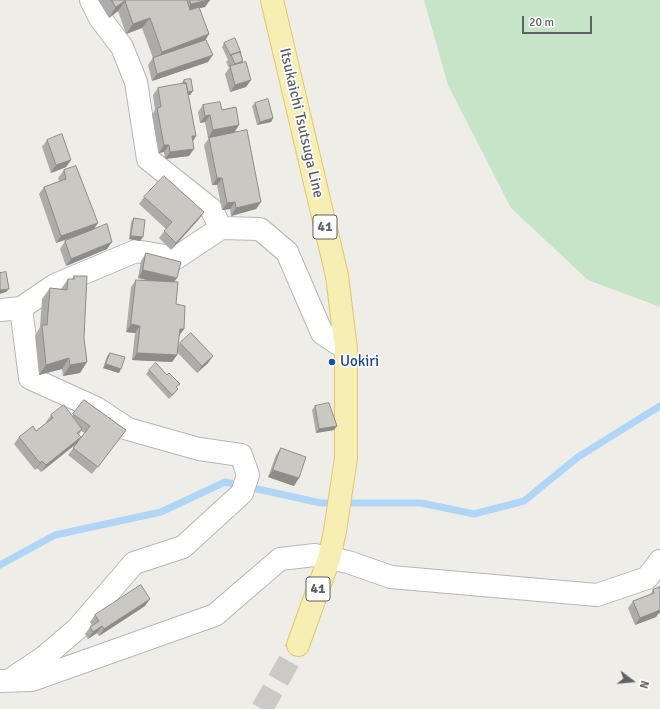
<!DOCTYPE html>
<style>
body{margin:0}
#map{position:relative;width:660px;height:709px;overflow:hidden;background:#efede7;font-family:Signika,sans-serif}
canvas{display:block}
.north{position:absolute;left:612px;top:661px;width:40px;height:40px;-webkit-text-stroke:3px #fff;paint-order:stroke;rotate:106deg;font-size:11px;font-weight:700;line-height:16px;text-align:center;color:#5e6165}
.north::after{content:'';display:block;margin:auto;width:14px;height:18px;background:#5e6165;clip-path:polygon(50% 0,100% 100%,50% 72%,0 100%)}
.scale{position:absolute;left:522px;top:16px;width:70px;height:18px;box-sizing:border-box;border:2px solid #5e6165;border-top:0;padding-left:5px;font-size:12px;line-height:14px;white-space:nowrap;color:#5e6165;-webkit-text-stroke:3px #fff;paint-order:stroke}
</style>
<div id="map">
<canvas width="660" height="709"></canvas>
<div class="north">N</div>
<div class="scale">20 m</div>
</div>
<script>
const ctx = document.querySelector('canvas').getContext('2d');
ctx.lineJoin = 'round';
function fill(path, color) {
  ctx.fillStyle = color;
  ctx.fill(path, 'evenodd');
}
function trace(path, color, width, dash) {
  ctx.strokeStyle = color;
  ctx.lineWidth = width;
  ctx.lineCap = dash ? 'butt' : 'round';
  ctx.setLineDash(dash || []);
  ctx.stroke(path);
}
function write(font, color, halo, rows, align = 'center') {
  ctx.font = font + ' Signika,sans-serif';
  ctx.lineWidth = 3.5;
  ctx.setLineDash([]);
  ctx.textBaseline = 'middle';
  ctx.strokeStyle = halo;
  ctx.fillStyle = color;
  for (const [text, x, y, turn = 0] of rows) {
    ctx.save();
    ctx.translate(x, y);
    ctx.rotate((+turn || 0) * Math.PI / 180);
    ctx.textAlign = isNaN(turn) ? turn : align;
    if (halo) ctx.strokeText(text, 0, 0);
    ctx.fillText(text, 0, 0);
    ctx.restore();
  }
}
const green = new Path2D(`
 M424,0h236v307l-72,-27 -77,-72 -63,-123z`);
const stream = new Path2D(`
 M0,565l55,-30 106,-23 64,-30 96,21h100l53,11 50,-13 54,-44 82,-51`);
const primaryTunnel = new Path2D(`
 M262,709l36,-64`);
const minor = new Path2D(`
 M91,0l9,18 22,29 14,35 12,77 63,50 10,19
 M0,310l21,-2 34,-23 81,-34 40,7 45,-30 39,1 27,23 35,81 24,16
 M13,678l30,-20 35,-30 56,-65 49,-16 59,-54 6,-18 -7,-20 -42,-6 -71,-20 -32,-21 -66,-30 -9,-70
 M0,681l32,-1 183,-65 65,-56 35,-4 33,7 43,15 206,18 50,-17 13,-17`);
const primary = new Path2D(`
 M272,0l65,276 9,73v109l-11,73 -6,28 -31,86`);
const wall = new Path2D(`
 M98,0h112l-5,7 -6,1 10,26 -4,7 3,21 -56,19 -4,-16 5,-7 -11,-30 -16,6 -8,-23 -9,7z
 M224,43l17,10 2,8 -1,2 9,17 -5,7 -16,5 -5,-18 4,-6 -3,-6 2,-2 -6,-13z
 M184,80l9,11 -3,4h-2l8,41 -3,5 -4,15 -24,3 -1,-7 -5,1 -7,-38 3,-5 -2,-15 5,-7 23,-4z
 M255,103l18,15 -2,4 -14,3 -5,-19z
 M203,105l19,5 12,23 -26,5 -3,-16 -5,1 -2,-11z
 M209,138l52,64 -5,7 -25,7 -1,-7 -8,1 -5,-25h-5l-8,-40z
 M47,140l24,20 -5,7 -15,6 -9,-26z
 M64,170l34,53 -5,7 -37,13 -17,-49 5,-7 16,-5 -2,-4z
 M144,197l60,15 -5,7 -28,31 -12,-12 7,-9 -27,-25z
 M134,218l9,19 -3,4 -11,-2 2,-17z
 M65,241l42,8 -41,17 -6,-17z
 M146,253l28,29 2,22 8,25 -5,7 -1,11 2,-4 33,13 -5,7 -11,10 -20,-21v3l-5,7 -40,-2 3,-27 -9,-1 5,-45 5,-7 15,1 -13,-3 3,-17z
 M74,276l13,86 -7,11 -17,3 -1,-7 -23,6 -4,-39 5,-9 2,-28 8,-11 11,1 7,-10h4z
 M110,353l9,20 -16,-5 4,-12z
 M149,370l29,19 -3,4 -6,6 -23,-25z
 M84,400l37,37 -29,37 -24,-19 17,-22 -4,-2 -2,4 2,2 -5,7 -35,28 -4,-4 -2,2 -21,-26 5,-7 17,-6 10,-8v-1l5,-7 21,1z
 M315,406l19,24 -18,3 -4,-23z
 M281,448l13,38 -26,-9 8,-22z
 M660,587l-2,27 -2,3 -21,8 -7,-17 5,-7 17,-6 3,-5z
 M145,606l-46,30 -2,-3 -9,6 -3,-5 5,-7 2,-2 -2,-3 5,-7z`);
const shadedWall = new Path2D(`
 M126,0l-8,11 -9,7 7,-11z
 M208,0h2l-5,7 -19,4 5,-7z
 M150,18l-8,10 -16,6 7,-10z
 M209,34l-7,10 -47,18 7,-10z
 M213,55l-5,7 -56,19 5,-7z
 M251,80l-5,7 -16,5 5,-7z
 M193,91l-3,4 -7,1 3,-4z
 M210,115l-5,7 -5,1 5,-7z
 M273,118l-2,4 -14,3 3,-3z
 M239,125l-5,8 -26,5 5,-8z
 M192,136h4l-5,8z
 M164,145h5l-5,7 -5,1z
 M194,149l-5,7 -24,3 5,-7z
 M71,160l-5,7 -15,6 5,-8z
 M217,178h5l-5,7h-5z
 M235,202l-5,7 -8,1 5,-7z
 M261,202l-5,7 -25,7 5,-8z
 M204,212l-5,7 -28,31 5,-7z
 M98,223l-5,7 -37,13 5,-7z
 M131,236l12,1 -3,4 -11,-2z
 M112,242l-5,7 -41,17 5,-7z
 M143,270l34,8 -5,7 -34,-7z
 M9,289l-3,3 -6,2v-4z
 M131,324l9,2 -5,7 -9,-1z
 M180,329h4l-5,7h-4z
 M137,353l40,2 -5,7 -40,-2z
 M213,356l-5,7 -11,10 5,-7z
 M69,358l-7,11 -23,6 7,-10z
 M87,362l-7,11 -17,3 7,-11z
 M106,364l15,5 -2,4 -16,-5z
 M337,426l-3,4 -18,3 3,-4z
 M81,437l-5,7 -35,28 5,-7z
 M42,461l-5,7 -2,2 5,-7z
 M273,470l26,8 -5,8 -26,-9z
 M150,599l-5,7 -46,30 5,-7z
 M660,608v5l-2,1 -2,3 -21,8 5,-7z
 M102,626l-5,7 -9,6 5,-7z`);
const building = new Path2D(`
 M112,0h14l-10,7z
 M127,0h60l3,10 9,-3 10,27 -47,18 -12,-34 -17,6 -8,-23z
 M190,0h18l-17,4z
 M235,38l6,15 -1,-1 -9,3v1l-7,-13z
 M206,40l7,15 -56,19 -4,-16z
 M240,52l3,9 -8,3 -4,-9z
 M246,62l5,18 -16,5 -5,-19z
 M191,79l2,12 -5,1 -2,-9 -2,1v-4z
 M186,83l10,53h-4l2,13 -24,3 -1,-7h-5l-7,-37 4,-1 -3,-19z
 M268,99l5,19 -13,4 -5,-19z
 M220,102l2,8 14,-3 3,18 -26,5 -3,-15 -5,1 -2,-11z
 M247,130l14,72 -25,6 -1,-6 -8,1 -5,-25h-5l-8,-40z
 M62,134l9,26 -15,5 -9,-25z
 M76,166l22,57 -37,13 -17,-49 22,-8 -2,-9z
 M164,176l40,36 -28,31 -12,-12 8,-9 -28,-25z
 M134,218l11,2 -2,17 -12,-1z
 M107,224l5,18 -41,17 -6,-18z
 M146,253l35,9 -4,16 -34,-8z
 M6,272l3,17 -9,1v-17z
 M74,276h13l-3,62 3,24 -17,3 -1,-7 -23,7 -4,-40h5l3,-37 17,2 1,-11h6z
 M136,280l42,2 -2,22 9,2 -1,23h-4l-3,26 -40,-2 3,-27 -9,-2z
 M191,333l22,23 -11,10 -22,-23z
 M110,353l15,4 -4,12 -15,-5z
 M156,363l11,12 2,-2 11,11 -4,3 2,2 -6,6 -23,-25z
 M84,400l42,30 -28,37 -25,-19 17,-22 -17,-12z
 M329,403l8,23 -18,3 -4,-23z
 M64,405l18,24 -5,4 4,4 -35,28 -4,-4 -2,2 -21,-26 14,-11 3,5 17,-13 -2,-3z
 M281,448l25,9 -7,21 -26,-8z
 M141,585l9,14 -46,30 -2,-3 -9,6 -3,-5 9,-6 -4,-6z
 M660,587v23l-20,8 -7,-17 21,-8 -1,-3z`);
const markers = [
 [332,362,4,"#1a4fb4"]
];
const shields = [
 [325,227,24],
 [318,589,24]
];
const shieldNames = [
 ["41",325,227],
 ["41",318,589]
];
const streetNames = [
 ["Itsukaichi Tsutsuga Line",301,123,77]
];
const transitNames = [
 ["Uokiri",340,362]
];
fill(green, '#c6e4c7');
trace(stream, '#afd6f7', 7);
trace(primaryTunnel, '#cbcac6', 22, [22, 11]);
trace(minor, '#b4b6ba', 24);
trace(primary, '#e4c56b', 24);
trace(minor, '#fff', 22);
trace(primary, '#f7eeb3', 22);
fill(wall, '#aeaca8');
fill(shadedWall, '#8d8c88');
fill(building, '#cac8c3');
trace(building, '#8d8c88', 1);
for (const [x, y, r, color] of markers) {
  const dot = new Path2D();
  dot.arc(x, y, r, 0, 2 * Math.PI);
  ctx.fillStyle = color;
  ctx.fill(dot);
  trace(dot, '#fff', 1.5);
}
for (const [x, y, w] of shields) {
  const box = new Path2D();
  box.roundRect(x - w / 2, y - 12, w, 24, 3);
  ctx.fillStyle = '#fff';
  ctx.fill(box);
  trace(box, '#5e6165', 1);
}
write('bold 14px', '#5e6165', null, shieldNames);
write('15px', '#5e6165', '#fff', streetNames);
write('15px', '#164399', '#fff', transitNames, 'left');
</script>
